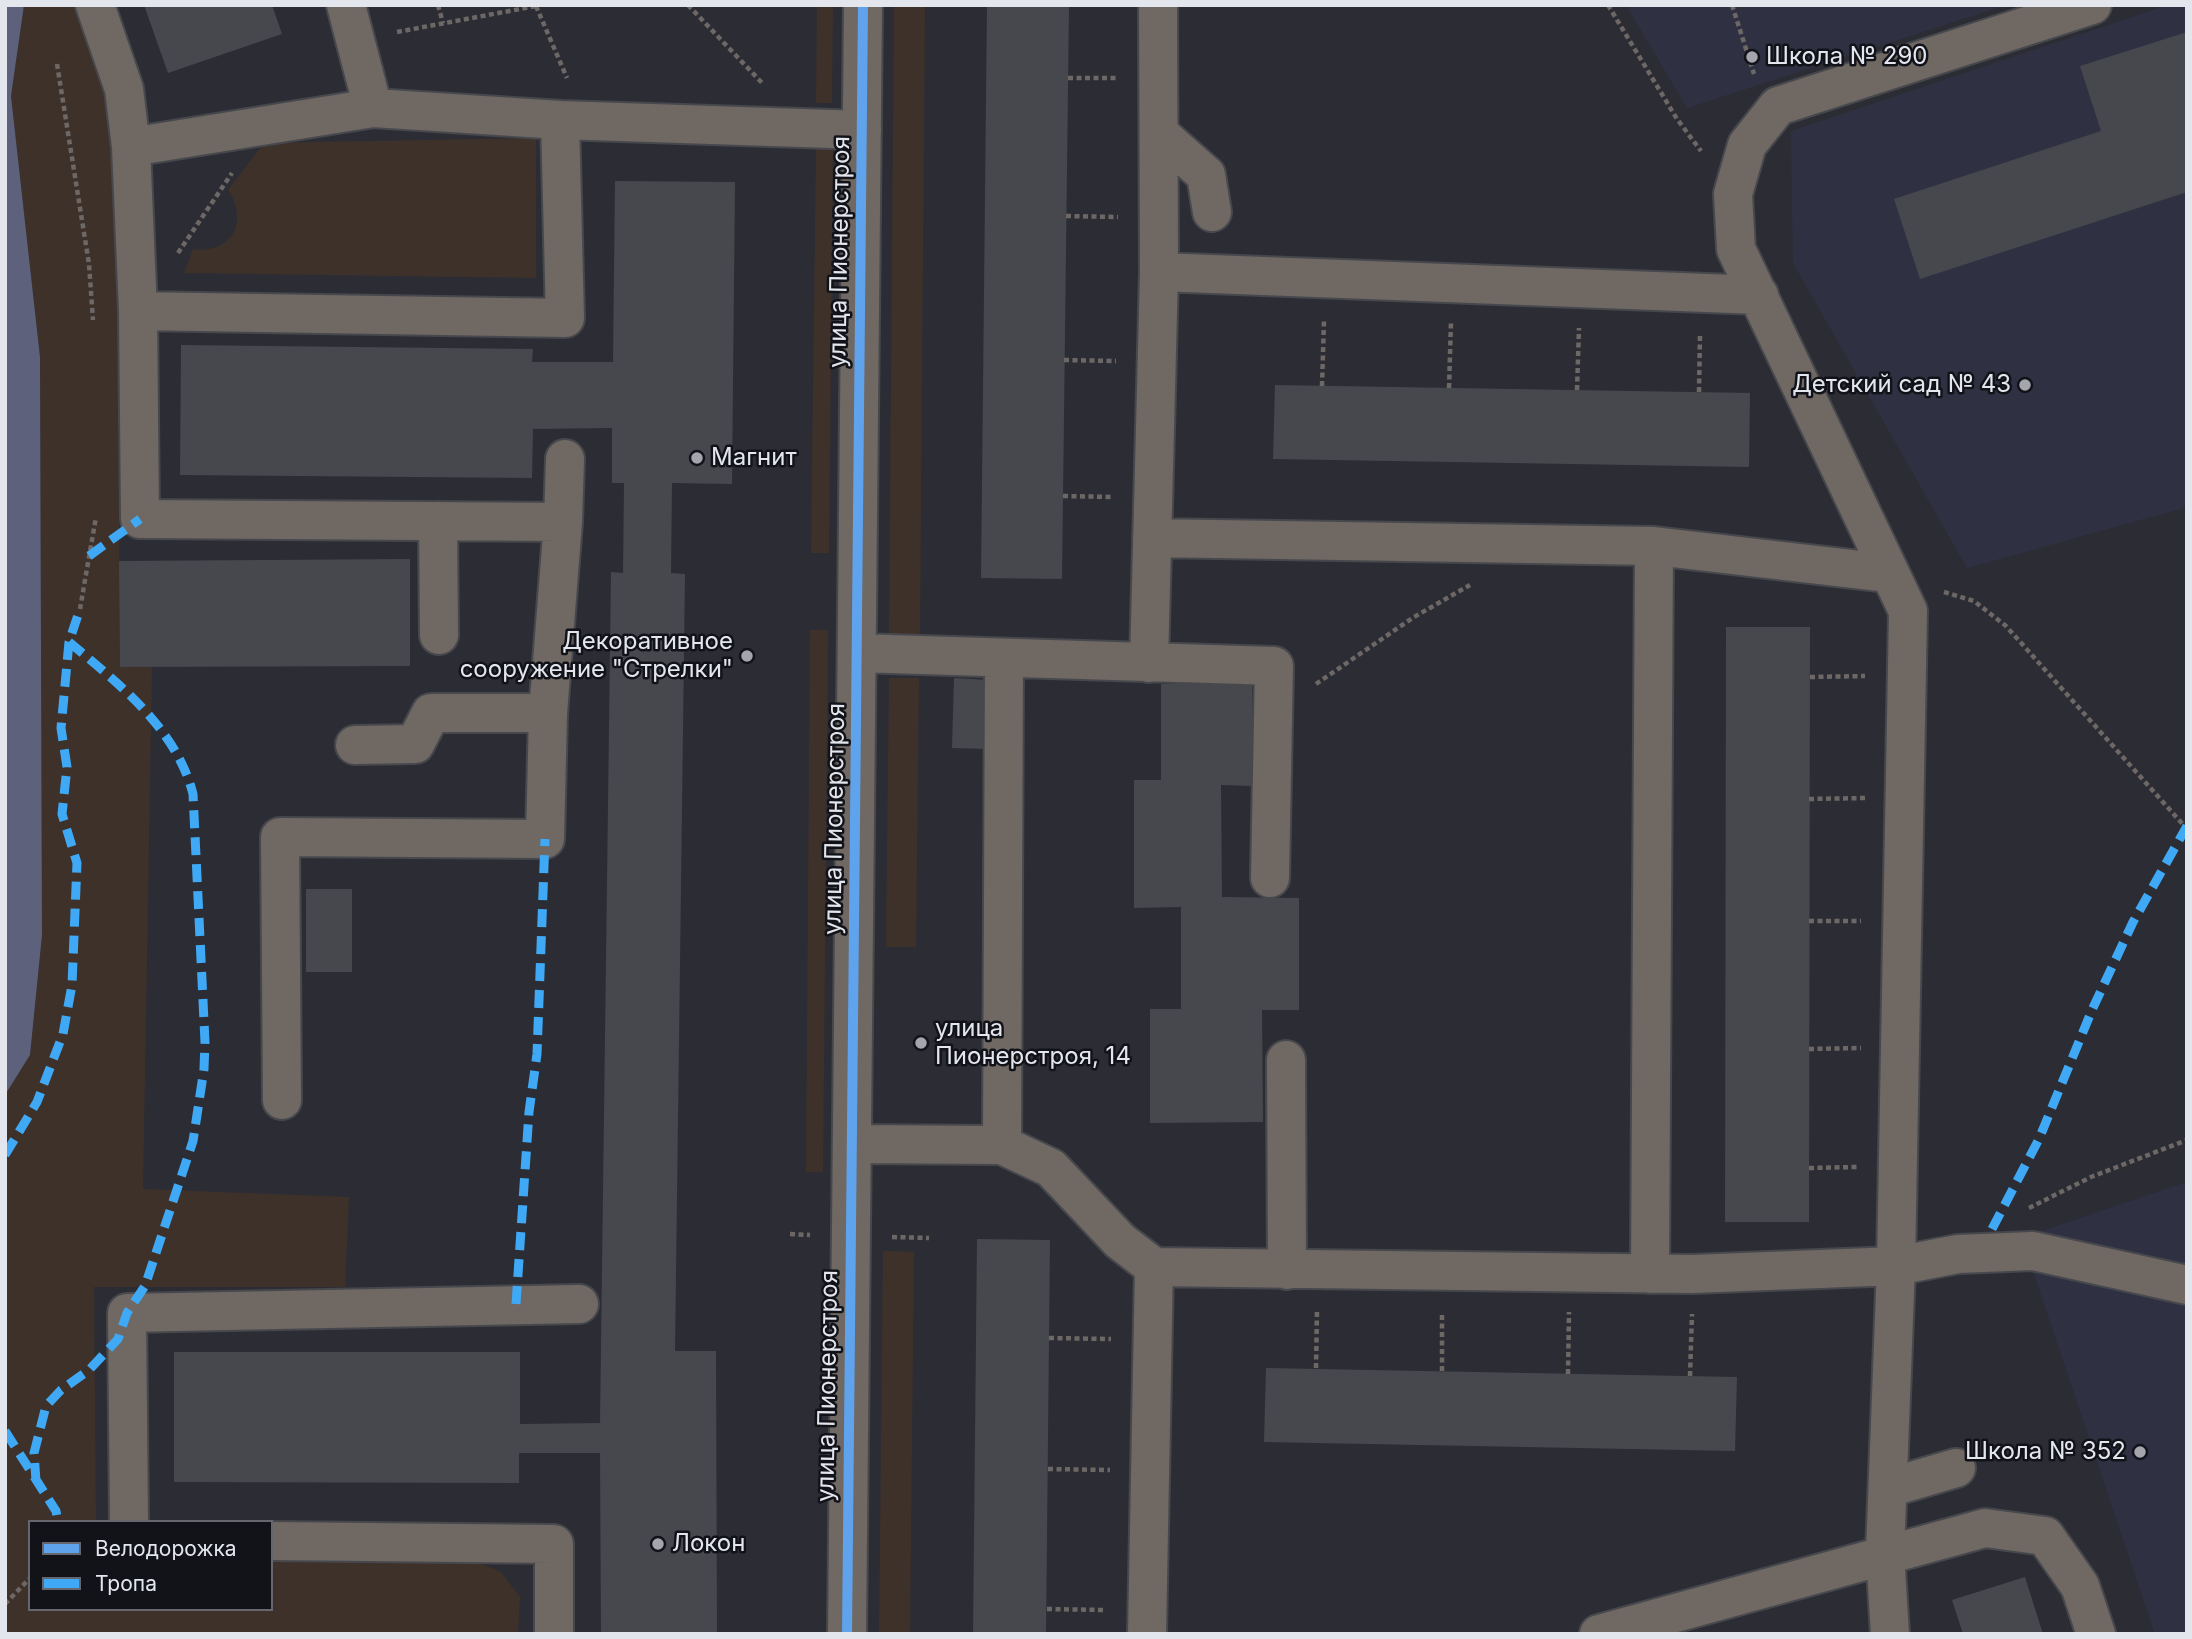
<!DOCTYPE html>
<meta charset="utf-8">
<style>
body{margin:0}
#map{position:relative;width:2192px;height:1639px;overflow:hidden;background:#2c2d34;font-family:Inter,sans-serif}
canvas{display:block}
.frame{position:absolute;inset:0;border:7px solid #e4e6ee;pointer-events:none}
.legend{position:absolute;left:28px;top:1520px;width:245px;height:91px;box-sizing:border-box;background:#121319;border:2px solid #66676e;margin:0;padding:9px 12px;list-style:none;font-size:21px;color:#e4e6ee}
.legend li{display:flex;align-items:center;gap:14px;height:35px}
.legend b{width:35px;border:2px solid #66676e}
</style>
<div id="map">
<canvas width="2192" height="1639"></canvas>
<div class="frame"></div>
<ul class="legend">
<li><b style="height:9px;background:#60a3ed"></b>Велодорожка</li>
<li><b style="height:9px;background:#3fa9f5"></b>Тропа</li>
</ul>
</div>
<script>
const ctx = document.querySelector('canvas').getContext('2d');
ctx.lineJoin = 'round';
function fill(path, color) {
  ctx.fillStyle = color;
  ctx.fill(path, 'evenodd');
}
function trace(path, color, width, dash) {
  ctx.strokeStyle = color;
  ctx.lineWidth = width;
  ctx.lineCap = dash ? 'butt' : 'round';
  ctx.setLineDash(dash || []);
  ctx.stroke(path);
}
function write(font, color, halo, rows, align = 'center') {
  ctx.font = font + ' Inter,sans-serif';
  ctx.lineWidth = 5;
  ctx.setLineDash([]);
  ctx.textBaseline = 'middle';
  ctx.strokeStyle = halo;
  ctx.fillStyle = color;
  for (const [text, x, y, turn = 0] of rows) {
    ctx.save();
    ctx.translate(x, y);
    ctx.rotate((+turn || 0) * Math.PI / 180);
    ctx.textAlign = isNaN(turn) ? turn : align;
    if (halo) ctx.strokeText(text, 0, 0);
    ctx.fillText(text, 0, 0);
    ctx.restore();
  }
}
const built = new Path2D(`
 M1626,5h380l-319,103z
 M2168,5h19v502l-220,61 -174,-305 -2,-132z
 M2187,1182v452h-32l-122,-363v-37z`);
const green = new Path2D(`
 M24,5h58l27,88 8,121 3,453h32l-9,522 206,8 -4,90h-251l2,235h-66v87h241v-47l197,-4 33,14 19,25 -2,37h-513v-539l25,-40 12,-120 -2,-578 -29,-261z
 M817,5h16l-1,98h-16z
 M894,5h31l-5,630 -31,-1z
 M536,138v140l-352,-5 9,-24c38,6 57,-28 35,-59l36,-47z
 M816,149h17l-4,404h-18z
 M810,630h18l-5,542h-17z
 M889,678h30l-3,269h-30z
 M883,1251l31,1 -4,382h-31z`);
const water = new Path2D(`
 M5,5h19l-13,91 29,261 2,578 -12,120 -25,40z`);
const building = new Path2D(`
 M144,5h128l10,29 -114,39z
 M987,5h82l-7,574 -81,-1z
 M2187,32v160l-267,87 -26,-80 207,-68 -21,-65z
 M615,181l120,1 -3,302 -60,-1 -1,90 14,1 -10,777h41l1,283h-116l-1,-181h-81v30l-345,-1v-130h346v72l80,-1 11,-851 12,1 1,-90h-12v-55l-79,1 -1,49 -352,-3 1,-130 352,4 -1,13h81z
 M1275,385l475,8 -1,74 -476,-8z
 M410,559v107l-290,1 -1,-106z
 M1726,627h84l-1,595h-84z
 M954,678l35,2 -2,69 -35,-1z
 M1161,684h91v102l-31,-1 1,112 77,1v112h-37l1,112 -113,1v-114h31v-102l-47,1v-128h27z
 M306,889h46v83h-46z
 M977,1239l73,1 -4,394h-73z
 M1266,1368l471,9 -2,74 -471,-9z
 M2025,1577l18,57h-80l-11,-34z`);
const path = new Path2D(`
 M438,5l5,18
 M688,5l76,80
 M1608,5l69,114 24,32
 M1732,5l22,69
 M536,6l31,72
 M397,32l139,-26
 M57,64l32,200 4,56
 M1068,78h48
 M1066,216l52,1
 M178,253l54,-80
 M1064,360l52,1
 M1322,386l2,-66
 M1449,388l2,-66
 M1577,390l2,-62
 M1699,392l1,-58
 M1063,496l51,1
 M1944,592l30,9 32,25 181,203
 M80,609l16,-92
 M1810,677l55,-1
 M1316,684l98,-67 56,-32
 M1809,799l56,-1
 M1809,921h52
 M1809,1049l52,-1
 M1809,1168l48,-1
 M2029,1208l62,-31 96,-37
 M790,1234l20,1
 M892,1237l37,1
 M1049,1338l62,1
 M1316,1368l1,-58
 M1442,1371v-59
 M1568,1374l1,-62
 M1690,1376l2,-62
 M1048,1469l62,1
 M5,1604l25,-26
 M1047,1609l58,1`);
const minor = new Path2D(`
 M95,5l29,84 7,58 7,164
 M346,5l27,103
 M1159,129l4,8 43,38 6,37
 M131,147l242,-39 187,12 302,10
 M1159,272l600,23
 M438,521l1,114
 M563,522l2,-63
 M1152,538l502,8 233,27
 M857,653l417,13 -4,212
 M1149,663l10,-391 -1,-267
 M355,745l60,-1 16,-31h117
 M1286,1060l1,210
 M282,1100l-2,-263 265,2 3,-126 15,-191 -423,-3 -2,-208 427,7 -5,-198
 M852,1144l150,1 49,23 69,73 34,26 -7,367
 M1002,1145l2,-487
 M1154,1267l538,7 204,-8 62,-12 75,-3 154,34
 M1650,1274l4,-728
 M1888,1488l68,-20
 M129,1522l-2,-209 452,-9
 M271,1541l283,3v90
 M847,1634l16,-1629
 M1599,1634l386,-106 60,8 35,50 16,48
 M1890,1634l-5,-81 11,-287 12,-655 -172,-362 -3,-55 14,-49 31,-39 314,-101`);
const quiet = new Path2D(`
 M89,556l51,-37
 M5,1155l32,-53 26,-68 9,-49 5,-122 -15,-49 5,-47 -6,-39 8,-86 11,-33
 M1992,1229l47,-90 53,-129 41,-88 54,-96
 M516,1304l13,-192 8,-58 8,-215
 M5,1431l51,80 2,11
 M36,1481l-2,-28 12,-47 15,-16 28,-20 29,-31 9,-26 18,-27 48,-145 11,-72 1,-27 -12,-248c-17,-66 -74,-110 -124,-152`);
const cycleway = new Path2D(`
 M847,1634l16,-1629`);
const markers = [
 [1752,57,7,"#a4a5ad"],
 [2025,385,7,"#a4a5ad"],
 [697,458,7,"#a4a5ad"],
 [747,656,7,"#a4a5ad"],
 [921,1043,7,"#a4a5ad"],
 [2140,1452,7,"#a4a5ad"],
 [658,1544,7,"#a4a5ad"]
];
const poiNames = [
 ["Школа № 290",1766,57],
 ["Детский сад № 43",2011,385,"right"],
 ["Магнит",711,458],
 ["Декоративное",733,642,"right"],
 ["сооружение \"Стрелки\"",733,670,"right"],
 ["улица",935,1029],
 ["Пионерстроя, 14",935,1057],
 ["Школа № 352",2126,1452,"right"],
 ["Локон",672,1544]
];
const streetNames = [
 ["улица Пионерстроя",840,252,-89],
 ["улица Пионерстроя",835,819,-89],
 ["улица Пионерстроя",828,1386,-89]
];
fill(built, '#2f3143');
fill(green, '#3e312a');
fill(water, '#5d617b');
fill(building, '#47484e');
trace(minor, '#47484d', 42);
trace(path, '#6d6866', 4.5, [5, 3.5]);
trace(minor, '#6f6863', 38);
trace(quiet, '#3fa9f5', 9, [18, 9]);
trace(cycleway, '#60a3ed', 10);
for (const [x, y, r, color] of markers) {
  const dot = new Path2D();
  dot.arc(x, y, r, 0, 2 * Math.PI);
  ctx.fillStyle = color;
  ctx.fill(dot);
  trace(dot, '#121319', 2.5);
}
write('24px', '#e4e6ee', '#121319', poiNames, 'left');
write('24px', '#e4e6ee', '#121319', streetNames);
</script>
